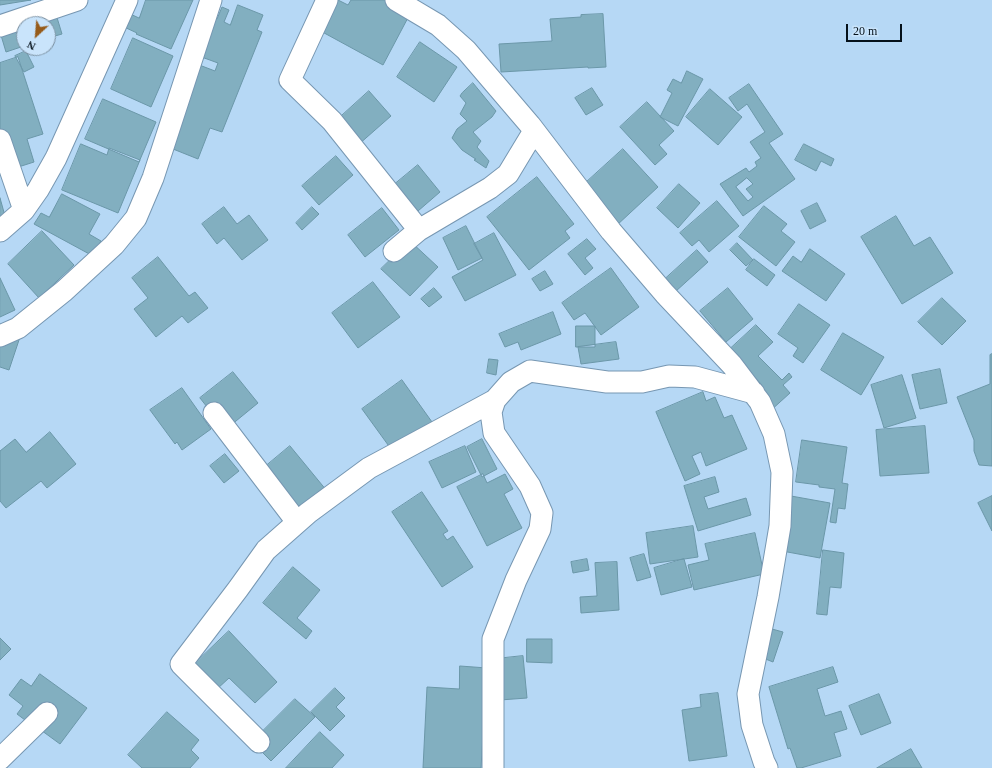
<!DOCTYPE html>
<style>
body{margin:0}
#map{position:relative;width:992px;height:768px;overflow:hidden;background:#b6d8f5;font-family:Georgia,serif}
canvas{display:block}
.north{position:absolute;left:16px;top:16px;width:40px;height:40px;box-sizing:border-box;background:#c9e4fb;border:1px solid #7b90a1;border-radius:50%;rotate:206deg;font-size:11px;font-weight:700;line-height:16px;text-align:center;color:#05111a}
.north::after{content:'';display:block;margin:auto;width:14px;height:18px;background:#965b1a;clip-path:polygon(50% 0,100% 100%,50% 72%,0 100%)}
.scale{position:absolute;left:846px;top:24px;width:56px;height:18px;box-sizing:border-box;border:2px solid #05111a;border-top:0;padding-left:5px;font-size:12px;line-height:14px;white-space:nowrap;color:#05111a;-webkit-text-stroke:3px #c9e4fb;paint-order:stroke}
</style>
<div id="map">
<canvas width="992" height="768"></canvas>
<div class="north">N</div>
<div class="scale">20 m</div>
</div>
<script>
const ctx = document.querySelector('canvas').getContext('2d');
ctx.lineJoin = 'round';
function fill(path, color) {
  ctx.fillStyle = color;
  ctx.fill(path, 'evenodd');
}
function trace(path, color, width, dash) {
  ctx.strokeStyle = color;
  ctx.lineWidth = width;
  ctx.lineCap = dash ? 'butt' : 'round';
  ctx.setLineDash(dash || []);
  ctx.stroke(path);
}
const building = new Path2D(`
 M0,0h31l-31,5z
 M146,0h47l-22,49 -35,-15 1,-1 -15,-7 6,-13 11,5z
 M330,0h8l10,5 3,-5h37l23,12 -28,53 -68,-37z
 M238,5l25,10 -6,15 5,2 -40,100 -12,-4 -12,31 -30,-12 26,-84 21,8 3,-8 -22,-8 15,-39 6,3 5,-12 7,3 -5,12 6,3z
 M55,11l7,23 -14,4v-14h-24v22l-18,6 -6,-20z
 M603,14l3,53 -18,1v-1l-87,5 -2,-28 53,-3 -2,-22 31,-2v-2z
 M133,38l40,18 -22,51 -40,-18z
 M420,42l37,25 -23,35 -37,-25z
 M26,51l8,16 -10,5 -9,-16z
 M18,57l25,77 -16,5 7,23 -22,7 -12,-35v-71z
 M687,71l16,8 -25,47 -18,-9 12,-24 -5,-3 6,-11 8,4z
 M473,83l23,28 -4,6 -19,15 8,9 -4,6 12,14 -3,7 -12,-8 2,-1 -2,-1 -12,-8 -10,-12 5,-9 10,-8 -7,-7 6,-11 -6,-7 2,-3z
 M749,84l34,50 -14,9 26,36 -52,37 -23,-32 26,-16 3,4 8,-6 -2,-4 6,-4 -11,-16 15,-10 -18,-28 -9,7 -9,-13zM747,178l6,6 -7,5 7,8 -5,4 -12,-14z
 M592,88l11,17 -17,10 -11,-17z
 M710,89l32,28 -24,28 -32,-28z
 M369,91l22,25 -33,29 -22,-24z
 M103,99l53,23 -17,40 -54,-23z
 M647,102l27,29 -15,14 8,9 -12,11 -35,-38z
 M81,144l26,11 2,-7 31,12 -22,53 -56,-23z
 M804,144l30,15 -3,7 -10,-5 -5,10 -21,-11z
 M623,149l35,38 -42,39 -36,-38z
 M336,156l17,19 -34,30 -17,-19z
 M418,165l22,27 -22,19 -23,-27z
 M537,177l37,47 -9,7 5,7 -41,32 -42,-53z
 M679,184l21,19 -22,25 -21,-20z
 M62,194l38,20 -11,20 12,7 -8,15 -59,-32 7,-11 8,4z
 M0,198l5,18 -5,2z
 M717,201l22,25 -30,26 -10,-12 -7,6 -12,-13z
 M817,203l9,18 -16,8 -9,-18z
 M764,206l23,18 -6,7 14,11 -19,24 -37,-29z
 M224,207l13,17 12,-9 19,25 -26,20 -18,-22 -7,6 -15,-20z
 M312,207l7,7 -17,16 -6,-7z
 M382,208l17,22 -34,27 -17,-22z
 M896,216l18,30 16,-9 23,36 -51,31 -41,-67z
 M466,226l16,32 -24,12 -15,-32z
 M42,231l32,34 -35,33 -31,-34z
 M494,233l22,42 -51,26 -13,-24 31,-17 -9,-16z
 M587,239l9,10 -11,9 8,10 -8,7 -17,-21z
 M410,241l28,26 -28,29 -29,-27z
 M737,243l16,17 -7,6 -16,-16z
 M810,249l35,25 -19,27 -44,-30 11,-15 8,6z
 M697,250l11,12 -33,30 -11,-12z
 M158,257l31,39 6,-4 13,16 -20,15 -6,-7 -26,21 -22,-28 14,-11 -16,-20z
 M754,259l21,16 -8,11 -21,-16z
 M611,268l28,39 -38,28 -16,-22 -11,7 -12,-17z
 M545,271l8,13 -13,7 -8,-12z
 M0,278l15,32 -15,7z
 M373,282l27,35 -42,31 -26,-35z
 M434,288l8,9 -13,10 -8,-8z
 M728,288l25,31 -27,23 -26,-31z
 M942,298l24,23 -24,24 -24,-23z
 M799,304l31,21 -27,38 -10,-7 5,-8 -20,-14z
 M553,312l8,22 -40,16 -3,-8 -13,5 -6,-13z
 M0,324l22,7 -13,39 -9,-3z
 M756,325l17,17 -15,14 24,24 7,-7 3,4 -9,8 7,8 -21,19 -17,-18 10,-9 -33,-35z
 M576,326h19v21h-19z
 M843,333l41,24 -23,38 -40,-25z
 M616,342l3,17 -38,5 -3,-17z
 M992,354v112l-13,-1 -5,-14v-11l-17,-43 33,-13v-29z
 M489,359l9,1 -2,15 -9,-2z
 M940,369l7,34 -27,6 -8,-34z
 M233,372l25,31 -33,27 -25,-32z
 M902,375l14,43 -32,10 -13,-43z
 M402,380l35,49 -46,20 -29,-40z
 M182,388l29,41 -29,21 -5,-8 -2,2 -25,-34z
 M703,392l3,9 9,-4 9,21 8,-3 15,34 -41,17 -5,-14 -9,4 8,18 -15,7 -29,-69z
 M925,426l4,47 -49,3 -4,-46z
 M50,432l26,32 -29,24 -6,-7 -35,27 -6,-7v-50l15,-12 11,13z
 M482,439l15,30 -15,8 -15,-30z
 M802,440l45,7 -5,36 6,1 -3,25 -7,-1 -2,15 -6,-1 5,-33 -16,-2v-2l-23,-3z
 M290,446l37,45 -36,30 -37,-45z
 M465,446l11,26 -34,16 -13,-26z
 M225,454l14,17 -15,12 -14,-17z
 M483,474l4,9 18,-9 8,15 -9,5 18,34 -35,18 -30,-59z
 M715,477l4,15 -15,5 4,12 38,-11 5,17 -53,16 -14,-45z
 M422,492l26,39 -5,3 4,6 6,-4 20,31 -31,20 -50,-75z
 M791,496l39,7 -10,55 -38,-7z
 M992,496v35l-14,-28z
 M693,526l5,31 -48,7 -4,-31z
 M755,533l9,41 -70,16 -6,-25 21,-5 -4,-16z
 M823,550l21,3 -3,35 -11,-1 -3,28 -10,-1z
 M644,554l7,23 -14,4 -7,-23z
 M587,559l2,11 -16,3 -2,-11z
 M684,559l8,28 -31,8 -7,-27z
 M617,562l2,48 -38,3 -1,-16 17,-1 -2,-33z
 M293,567l27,23 -23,28 15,13 -6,8 -43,-36z
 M772,629l11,3 -10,30 -10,-4z
 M229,631l48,51 -22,21 -26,-25 -25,23 -23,-24z
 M0,638l11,11 -11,11z
 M527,639h25v24l-25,-1z
 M523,656l4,42 -27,2 -5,-41z
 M460,666l27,2 -6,100h-58l4,-81 32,2z
 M833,667l5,15 -21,7 8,27 16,-5 6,18 -13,4 7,23 -40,12h-4l-7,-20 -2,1 -19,-62z
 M40,674l47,34 -27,36 -26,-19 -1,1 -16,-12 6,-8 -14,-11 12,-16 10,7z
 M335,688l10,10 -9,9 9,9 -15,15 -19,-19z
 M718,693l9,63 -38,5 -7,-51 19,-3 -1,-12z
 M879,694l12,29 -30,12 -12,-29z
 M295,699l20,18 -44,44 -19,-19z
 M167,712l32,28 -8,10 8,8 -9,10h-48l-14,-13z
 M320,732l24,23 -12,13h-46z
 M911,749l11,19h-45z`);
const street = new Path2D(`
 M327,0l-37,80 42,41 87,109
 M396,0l42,25 28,25 64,75 81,106 54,63 67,71 28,37 14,32 8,38 -2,54 -12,71 -20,97 4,31 12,37 3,6
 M0,26l77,-26
 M0,140l24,70
 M0,231l24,-21 14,-20 18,-32 71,-158
 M394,251l25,-21 71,-42 18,-14 26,-43
 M0,336l18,-8 46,-37 50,-46 22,-27 17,-40 58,-178
 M214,413l83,109
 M259,742l-78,-78 57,-75 28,-39 42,-37 61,-45 126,-68
 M0,759l47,-46
 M493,768v-129l23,-59 24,-51 2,-16 -12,-27 -36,-53 -3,-21 4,-12 16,-18 19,-11 77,11h35l27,-6 26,1 59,16`);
fill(building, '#82afc0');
trace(building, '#6b97a8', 1);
trace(street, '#7797b2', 23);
trace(street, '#fff', 21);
</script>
